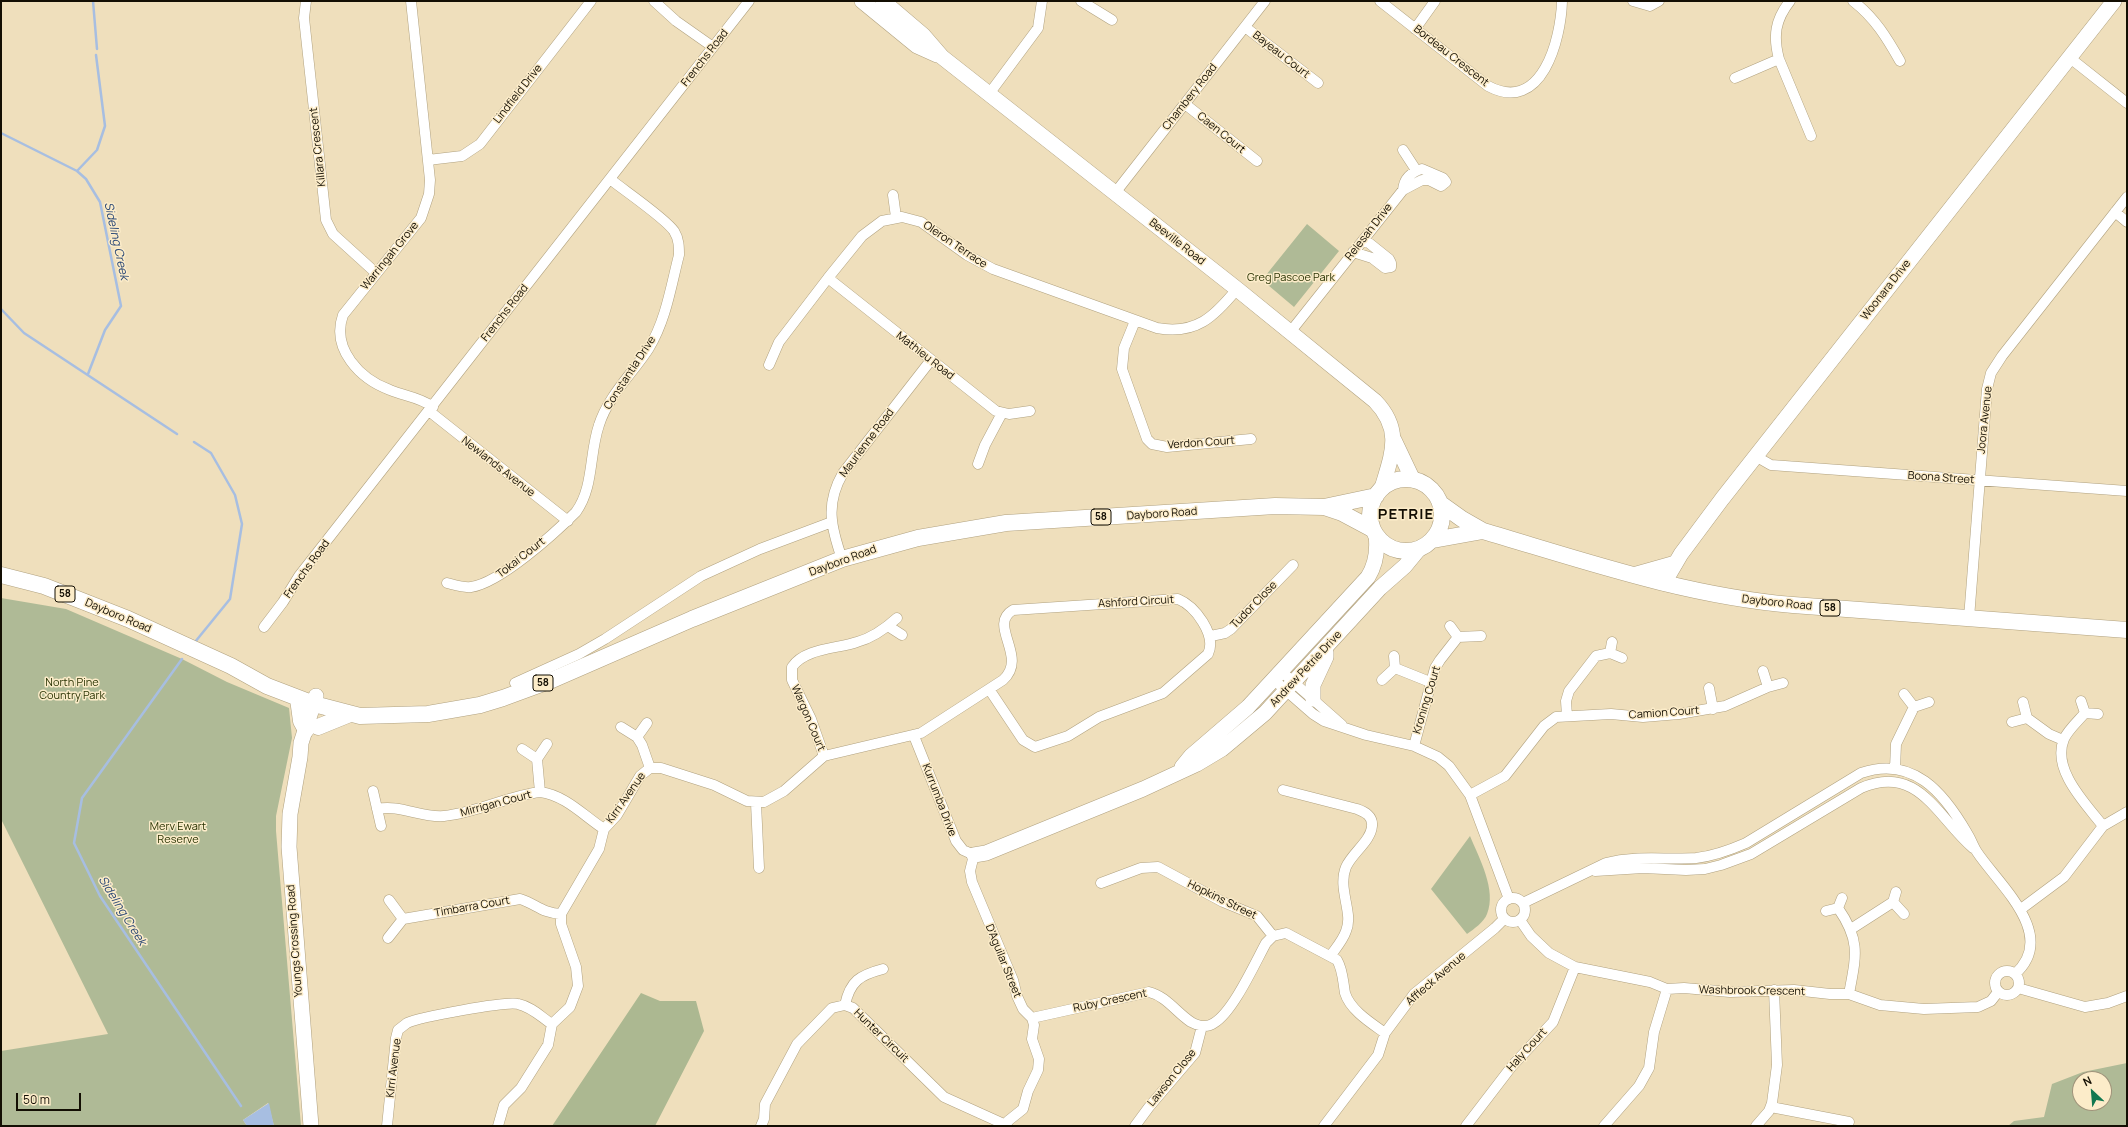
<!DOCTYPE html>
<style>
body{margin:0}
#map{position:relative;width:2128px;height:1127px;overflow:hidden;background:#efdfbc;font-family:Manrope,sans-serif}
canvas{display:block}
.frame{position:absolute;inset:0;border:2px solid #130e03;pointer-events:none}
.north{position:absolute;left:2072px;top:1071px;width:40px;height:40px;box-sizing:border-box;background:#fcecc9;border:1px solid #9f937a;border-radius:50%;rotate:334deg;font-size:11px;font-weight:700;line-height:16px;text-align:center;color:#130e03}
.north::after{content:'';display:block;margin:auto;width:14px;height:18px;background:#127850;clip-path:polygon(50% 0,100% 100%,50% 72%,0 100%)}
.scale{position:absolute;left:16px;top:1093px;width:65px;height:18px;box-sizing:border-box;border:2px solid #130e03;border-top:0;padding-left:5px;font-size:12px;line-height:14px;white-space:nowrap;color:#130e03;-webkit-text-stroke:3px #fcecc9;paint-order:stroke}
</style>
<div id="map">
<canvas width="2128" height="1127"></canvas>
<div class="frame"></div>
<div class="north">N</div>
<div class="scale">50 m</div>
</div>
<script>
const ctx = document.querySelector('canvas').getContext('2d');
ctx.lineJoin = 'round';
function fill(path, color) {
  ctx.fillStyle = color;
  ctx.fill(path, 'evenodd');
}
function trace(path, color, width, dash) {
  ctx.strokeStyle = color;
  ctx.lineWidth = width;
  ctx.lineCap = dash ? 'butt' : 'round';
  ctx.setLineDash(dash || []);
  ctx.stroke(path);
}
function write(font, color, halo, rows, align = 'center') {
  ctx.font = font + ' Manrope,sans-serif';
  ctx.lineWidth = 3;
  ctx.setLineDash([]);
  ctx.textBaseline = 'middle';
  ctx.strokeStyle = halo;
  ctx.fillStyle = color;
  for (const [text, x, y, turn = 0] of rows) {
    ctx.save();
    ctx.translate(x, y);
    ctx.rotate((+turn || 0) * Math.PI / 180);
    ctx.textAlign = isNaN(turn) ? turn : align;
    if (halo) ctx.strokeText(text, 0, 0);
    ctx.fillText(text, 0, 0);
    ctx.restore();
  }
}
const green = new Path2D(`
 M1307,224l32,27 -45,56 -32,-27z
 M1,598l65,11 116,50 45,23 62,26 3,30 -16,78v15l25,295h-27l-6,-23 -25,17 4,6h-246v-75l107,-17 -107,-215z
 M1470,836c9,22 27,54 17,78 -3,8 -13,15 -20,20l-36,-45z
 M2127,1063v63h-119l6,-5 30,-4 8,-33 31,-12zM2080,1079h24v24h-24z`);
const forest = new Path2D(`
 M641,993l19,8h36l8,30 -49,95h-103z`);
const water = new Path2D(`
 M269,1103l5,23h-27l-4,-6z`);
const stream = new Path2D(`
 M93,1l4,48
 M1,133l76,38 9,8 14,23 21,104 -16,24 -17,44
 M77,171l20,-21 8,-24 -9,-71
 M1,309l23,24 153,101
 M194,442l17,11 24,42 7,29 -12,75 -35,43
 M182,659l-100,139 -8,45 26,53 141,210`);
const street = new Path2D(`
 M306,1l-2,17 22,202 7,14 43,39
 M411,1l19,179 -1,14 -8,24 -78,97c-12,34 17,64 47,75 14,6 30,7 43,17
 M654,1l22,20 37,26
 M1081,1l31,19
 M1380,1l108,85c54,29 73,-47 74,-85
 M1633,1l17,5 9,-5
 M1790,1c-15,19 -17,35 -11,58l32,77
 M1853,1c22,17 34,37 47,60
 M1245,27l73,56
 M1415,29l20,-28
 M2070,58l57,45
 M1735,78l44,-19
 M989,94l49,-66 4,-27
 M1185,104l72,57
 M1403,150l13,20
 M428,160l34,-4 18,-12 111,-143
 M1115,193l150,-192
 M893,195l3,22
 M2115,212l12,10
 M1353,252l19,6 13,10 6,-1v-4l-2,-4 -25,-20
 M828,278l168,133 13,3 21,-3
 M1135,321l-11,27 -2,21 25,70 5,5 15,3 84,-8
 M1291,331l112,-141 19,-10h7l12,6 5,-4 -3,-4 -21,-9c-11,3 -18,10 -19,21
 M769,365l10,-23 49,-64 34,-42 20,-15 20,-4 19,5 46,33 26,14 164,59c39,7 57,-11 80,-39
 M429,411l139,110
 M1757,457l14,8 356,26
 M978,464l7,-19 17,-32
 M842,559c-11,-32 -17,-55 1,-86l88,-113
 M447,583c8,2 16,5 24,4 29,-4 84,-54 105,-75 18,-25 13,-58 23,-87 9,-29 34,-52 50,-77 17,-28 22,-62 30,-93 0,-8 0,-16 -5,-24 -9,-13 -49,-40 -64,-52
 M1969,618l18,-229 4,-16 11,-17 125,-159
 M888,626l14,9
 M1450,626l8,11 23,-1
 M264,627l19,-25 16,-26 450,-575
 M1211,636l14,-3 6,-4 62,-64
 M1612,642l-2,11 12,5
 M1395,668l35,14
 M1763,671l5,16 15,-4
 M1282,672l60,53
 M1274,680l39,34 11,7 42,14 48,11 24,11 11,9 21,29 39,104
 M1382,680l13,-12 -1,-12
 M515,683l64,-29 26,-15 96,-63 59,-27 72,-27
 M1709,688l4,21
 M1904,694l10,13 15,-5
 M2081,701l4,12 13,1
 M2085,713c-7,8 -17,17 -21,26 -13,31 23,66 39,87
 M1567,716l-1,-15 3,-10 27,-35 14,-3
 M2027,718l22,16 14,6
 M2012,722l15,-4 -4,-16
 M621,727l16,10 10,-14
 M914,736l42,105 7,9 11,5 -4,16 2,11 41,98 4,16 6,13 9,9 2,7 -2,14 7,20 -1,11 -10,21 -5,18 -15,12 -2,5
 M637,737l5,8 8,23
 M1414,746l21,-78 5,-8 18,-23
 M522,749l15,10 10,-15
 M824,756l-13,-37 -19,-39v-13c13,-19 45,-18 65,-25 15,-4 29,-14 40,-24
 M537,759l3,33
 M1895,769l1,-25 18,-37
 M1283,790l74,19c8,3 16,7 15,17 -1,15 -20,27 -26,41 -9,22 8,46 0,64 -3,9 -10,17 -15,24
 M373,791l8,35
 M1470,795l35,-19 39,-50 12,-9 55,-3 32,3 36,-3 46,-8 43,-19
 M756,803l3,65
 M377,809c23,-5 44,9 67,7 33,-3 63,-20 96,-24 25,3 44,24 64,37
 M1595,871l48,-3 43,2 19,-1 16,-4 30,-11 110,-66c57,-25 76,29 112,60
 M1101,883l40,-15 17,-1 65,35 34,14 16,20
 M1896,892l-3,10 11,12
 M1501 910a12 12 0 1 1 24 0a12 12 0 1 1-24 0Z
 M1523,903l83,-40c30,-8 59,-3 90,-5 18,-2 34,-8 50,-15l115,-70c52,-18 83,20 106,60 4,6 6,13 10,19 21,32 82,83 38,122
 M1838,908c23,33 18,48 11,86
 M2021,909l43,-32 39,-51 24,-14
 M1826,911l12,-3 4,-10
 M403,919l117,-20c16,5 22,14 41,15
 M1520,920l11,16 18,17 26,14 75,15 17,7 17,-1 46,4 64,-2 36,4h19l31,11 44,4 54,-2 13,-6 7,-9
 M1851,929l42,-27
 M388,938l15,-19 -14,-19
 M1995 983a12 12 0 1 1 24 0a12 12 0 1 1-24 0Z
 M2018,988l67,19 23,-4 19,-7
 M845,1005c5,-24 15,-30 38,-36
 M1032,1018l117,-26c17,4 28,21 42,30 7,4 16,6 23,1 19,-11 41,-60 52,-80l7,-7 13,-3 51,27c6,10 6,22 8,33 5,17 26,30 40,40
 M1771,1107l78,15
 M387,1126l9,-88 2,-8 9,-7c13,-6 99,-22 111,-19 14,3 23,13 34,20
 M498,1126l6,-21 17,-17 27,-43 4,-21 18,-17 8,-21 -2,-19 -15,-43v-10l38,-65 5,-20 13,-14 23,-39 10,-8h11l53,17 33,16 17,1 20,-11 40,-35 97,-23 82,-53c26,-23 -16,-55 10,-70l165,-11c17,7 39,36 30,55l-45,39 -64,24 -31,19 -33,11 -12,-7 -34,-51
 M761,1126l3,-7 1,-15 32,-60 35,-36 13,-3 8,3 91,89 62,28
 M1135,1126l14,-19 46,-54 7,-27
 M1324,1126l54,-71 7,-22 29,-39 81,-66 9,-9
 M1466,1126l46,-60 41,-44 22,-55
 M1604,1126l35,-40 10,-18 5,-36 13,-43
 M1756,1126l13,-15 3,-8 5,-38 -3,-75`);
const secondary = new Path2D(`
 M862,1l55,45 20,9
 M883,1l40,34 19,22 295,232 138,112c28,29 17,53 7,87
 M1394,440l19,40
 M1664,583l17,-29 41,-55 392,-498
 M1313,699v-14l13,-28v-5
 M1182,767l9,-11 57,-49 120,-130c8,-13 10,-26 8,-42
 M974,855l12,-2 157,-64 54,-25 25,-15 43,-36 115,-125 25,-22 14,-17
 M311,1126l-22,-279 1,-33 10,-57 1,-14 15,-47`);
const primary = new Path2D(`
 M1370 515a36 36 0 1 1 72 0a36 36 0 1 1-72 0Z
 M1441,504l21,15 21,12c102,30 203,65 310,74l334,25
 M1324,507l18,6 30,16
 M1433,540l50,-9
 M1,575l43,11 84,33 103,47 36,20 47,18 46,12 68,-2 52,-9 23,-7 49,-18 140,-61 150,-60 76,-21 88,-15 269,-17 49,1 52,-11
 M1635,575l39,-11
 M298,699l3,22 5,9
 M318,727l32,-13`);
const shields = [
 [1101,517,20],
 [65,594,20],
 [1830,608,20],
 [543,683,20]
];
const shieldNames = [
 ["58",1101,517],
 ["58",65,594],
 ["58",1830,608],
 ["58",543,683]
];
const streetNames = [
 ["Bayeau Court",1281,55,38],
 ["Bordeau Crescent",1451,56,38],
 ["Frenchs Road",705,58,-52],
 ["Lindfield Drive",518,94,-52],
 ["Chambery Road",1190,97,-52],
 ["Caen Court",1221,133,39],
 ["Killara Crescent",318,147,-96],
 ["Relesah Drive",1369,232,-52],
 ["Beeville Road",1177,242,38],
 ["Oleron Terrace",955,245,34],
 ["Warringah Grove",390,256,-51],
 ["Woonara Drive",1886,290,-52],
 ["Frenchs Road",505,313,-52],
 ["Mathieu Road",925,356,38],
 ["Constantia Drive",630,373,-57],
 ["Joora Avenue",1985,420,-84],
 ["Maurienne Road",867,443,-53],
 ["Verdon Court",1201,443,-4],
 ["Newlands Avenue",498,467,38],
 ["Boona Street",1941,478,4],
 ["Dayboro Road",1162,514,-4],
 ["Tokai Court",521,558,-38],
 ["Dayboro Road",843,561,-20],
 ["Frenchs Road",307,569,-54],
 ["Ashford Circuit",1136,602,-3],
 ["Dayboro Road",1777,603,6],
 ["Tudor Close",1254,605,-46],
 ["Dayboro Road",118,616,23],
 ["Andrew Petrie Drive",1306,669,-47],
 ["Kroning Court",1427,700,-73],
 ["Camion Court",1664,713,-4],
 ["Wargon Court",808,718,67],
 ["Kirri Avenue",626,798,-55],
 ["Kurrumba Drive",939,800,69],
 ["Mirrigan Court",496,804,-15],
 ["Hopkins Street",1222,900,26],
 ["Timbarra Court",472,907,-10],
 ["Youngs Crossing Road",295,941,-94],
 ["D'Aguilar Street",1003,961,68],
 ["Affleck Avenue",1436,979,-41],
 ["Washbrook Crescent",1752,991,1],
 ["Ruby Crescent",1110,1001,-12],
 ["Hunter Circuit",881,1036,44],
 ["Haly Court",1527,1050,-48],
 ["Kirri Avenue",394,1068,-83],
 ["Lawson Close",1172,1078,-51]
];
const parkNames = [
 ["Greg Pascoe Park",1291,278],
 ["North Pine",72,683],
 ["Country Park",72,696],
 ["Merv Ewart",178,827],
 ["Reserve",178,840]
];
const waterNames = [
 ["Sideling Creek",116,241,78],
 ["Sideling Creek",122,911,58]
];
const districtNames = [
 ["PETRIE",1406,515]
];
fill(green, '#afba96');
fill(forest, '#acb891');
fill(water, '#a7bee1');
trace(stream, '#a7bee1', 2.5);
trace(street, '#b0a17f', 11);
trace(secondary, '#b0a17f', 16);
trace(primary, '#b0a17f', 17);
trace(street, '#fff', 10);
trace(secondary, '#fff', 15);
trace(primary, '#fff', 16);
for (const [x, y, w] of shields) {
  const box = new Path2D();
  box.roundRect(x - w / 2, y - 8, w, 16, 3);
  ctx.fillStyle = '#fcecc9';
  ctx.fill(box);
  trace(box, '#130e03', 1);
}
write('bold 10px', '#130e03', null, shieldNames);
write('11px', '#130e03', '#fcecc9', streetNames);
write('11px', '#2a3404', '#fcecc9', parkNames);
write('italic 12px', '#294775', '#fcecc9', waterNames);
ctx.letterSpacing = '1px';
write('bold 15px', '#130e03', '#fcecc9', districtNames);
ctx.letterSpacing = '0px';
</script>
